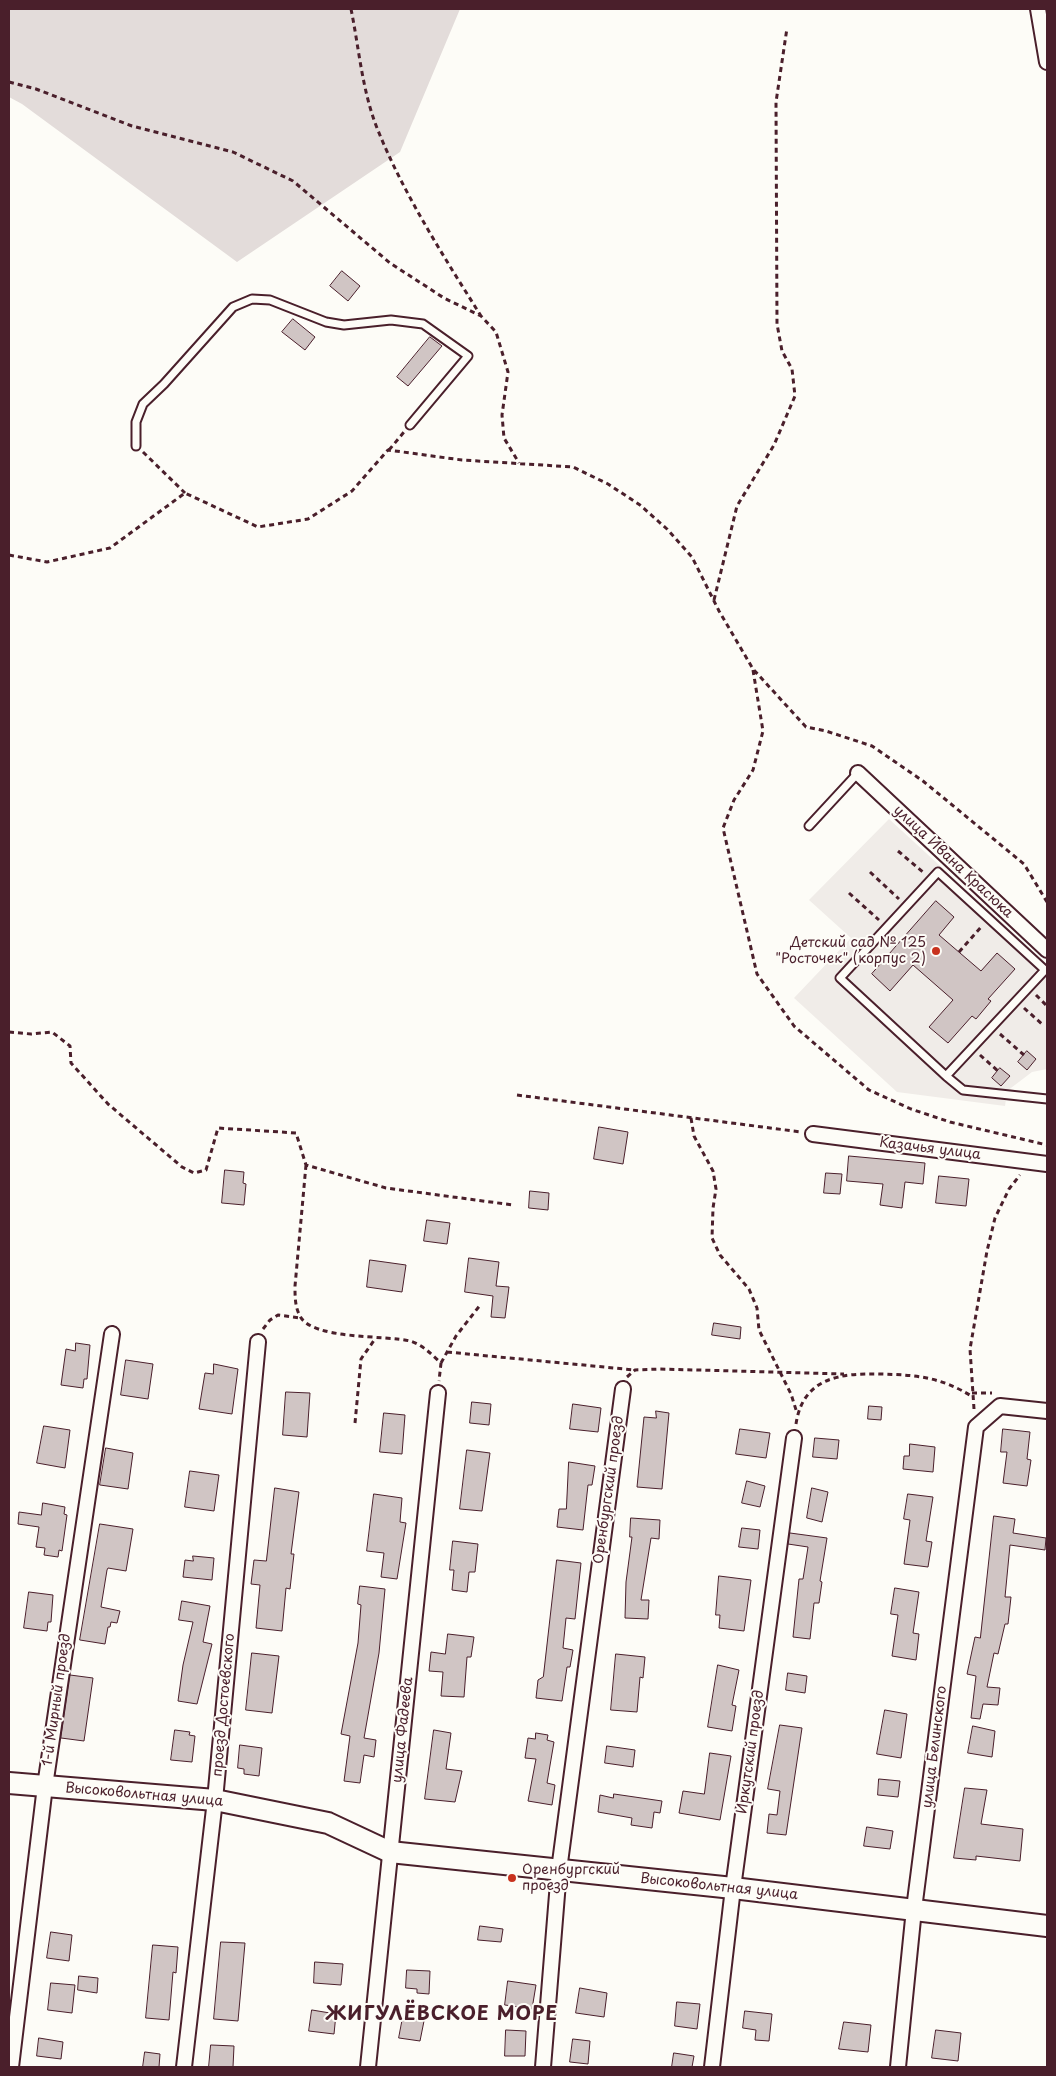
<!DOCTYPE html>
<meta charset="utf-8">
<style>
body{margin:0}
#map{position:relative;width:1056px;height:2076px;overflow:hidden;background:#fdfcf7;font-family:"Playpen Sans",sans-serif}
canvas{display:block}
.frame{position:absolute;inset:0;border:10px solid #4a1f2b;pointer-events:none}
</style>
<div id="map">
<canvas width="1056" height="2076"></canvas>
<div class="frame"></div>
</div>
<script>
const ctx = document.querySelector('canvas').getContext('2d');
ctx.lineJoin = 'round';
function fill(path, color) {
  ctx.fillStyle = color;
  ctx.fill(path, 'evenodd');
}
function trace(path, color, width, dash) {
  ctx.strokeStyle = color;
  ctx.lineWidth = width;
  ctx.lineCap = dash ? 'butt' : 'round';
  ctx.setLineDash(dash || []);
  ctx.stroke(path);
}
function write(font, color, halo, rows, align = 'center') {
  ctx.font = font + ' "Playpen Sans",sans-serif';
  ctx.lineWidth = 4;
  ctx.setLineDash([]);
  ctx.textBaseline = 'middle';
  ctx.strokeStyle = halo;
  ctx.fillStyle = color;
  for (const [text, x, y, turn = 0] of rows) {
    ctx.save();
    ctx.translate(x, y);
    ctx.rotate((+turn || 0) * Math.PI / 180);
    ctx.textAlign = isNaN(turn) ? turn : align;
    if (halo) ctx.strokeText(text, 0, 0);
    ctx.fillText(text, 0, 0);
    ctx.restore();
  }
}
const built = new Path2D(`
 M889,819l158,145v105l-15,3 -25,19 -2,15 -108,-14 -103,-94 57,-60 -42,-38z`);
const green = new Path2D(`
 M9,9h451l-60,143 -163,110 -215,-158 -13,-7z`);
const building = new Path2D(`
 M342,271l18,15 -12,15 -18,-15z
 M293,319l22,18 -10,13 -23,-18z
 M430,337l12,9 -34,40 -11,-9z
 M936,901l18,16 -15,18 42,36 16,-18 18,16 -27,30 3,2 -15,18 -4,-3 -24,27 -19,-16 24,-27 -40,-35 -23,26 -18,-17z
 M1027,1051l9,8 -9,11 -9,-8z
 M1000,1068l10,8 -9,10 -9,-8z
 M599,1127l29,5 -5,32 -29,-5z
 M849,1156l76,7 -2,21 -18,-2 -3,26 -22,-3 3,-21 -36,-3z
 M225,1170l19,2 -1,11 3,1 -2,21 -22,-2z
 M826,1173l16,1 -2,20 -16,-1z
 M939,1176l30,3 -3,27 -30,-3z
 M530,1191l19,2 -1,17 -19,-2z
 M427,1220l23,3 -3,21 -23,-3z
 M469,1258l30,4 -3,24 13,1 -4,31 -14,-1 2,-21 -28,-4z
 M370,1260l36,5 -4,27 -35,-5z
 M714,1323l27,4 -1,12 -28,-4z
 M76,1343l14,2 -3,34h-3l-1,9 -22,-3 5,-36 9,2z
 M126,1360l27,4 -5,35 -27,-4z
 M214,1364l24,5 -6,45 -33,-5 6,-36 8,1z
 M286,1392l24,1 -3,44 -24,-2z
 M472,1402l19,2 -2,21 -19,-2z
 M573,1404l28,4 -3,24 -28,-3z
 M869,1406l13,1 -1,13 -13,-1z
 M656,1411l13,2 -7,76 -25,-2 7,-70 12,1z
 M384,1413l21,2 -3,39 -22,-2z
 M44,1426l26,4 -5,38 -28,-5z
 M740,1429l30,4 -4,25 -30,-4z
 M1003,1429l27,3 -3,27 4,1 -4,26 -24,-3 4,-31h-6z
 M815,1438l24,2 -2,19 -24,-2z
 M910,1444l25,3 -2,25 -30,-3 1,-13h5z
 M106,1448l27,5 -5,36 -28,-4z
 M467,1450l23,3 -8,58 -22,-2z
 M569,1462l26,4 -3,19h-4l-5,45 -26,-3 2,-18h7z
 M190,1471l29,4 -5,36 -29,-4z
 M747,1481l18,5 -5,21 -18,-4z
 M275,1488l24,4 -8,62h3l-4,35 -4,-1 -4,43 -26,-3 4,-43 -9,-1 3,-24 12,1z
 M812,1488l16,4 -6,30 -15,-4z
 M374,1494l28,4 -2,24 6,1 -9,56 -16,-2 3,-24 -17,-2z
 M908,1494l25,3 -7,44 6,1 -4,25 -24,-3 6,-44 -6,-1z
 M43,1503l22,4 -1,7 3,1 -5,36 -3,-1 -1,7 -14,-2 1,-7 -9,-1 3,-20 -21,-3 1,-12 22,3z
 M994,1516l21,3 -2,14 33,5 -1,12 -35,-5 -5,52h6l-3,27h-3l-7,30 -4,-1 -7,34 13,1 -2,17 -15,-1 -3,15 -9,-1 5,-42 -9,-2 8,-37 5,1z
 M631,1518l29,2 -1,19 -8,-1 -10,62h8l-1,19 -23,-1 1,-36 6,-45h-2z
 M100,1524l33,5 -7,42 -18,-3 -1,2 -6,37 19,4 -3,12 -6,-1 -1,5h-2l-3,17 -25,-4z
 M742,1528l18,2 -2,19 -19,-2z
 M790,1533l37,5 -7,43 2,1 -3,21h-5l-4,36 -17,-2 6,-58h4l5,-32 -20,-3z
 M453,1541l25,3 -3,28h-6l-2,20 -15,-2 2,-20h-4z
 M193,1556l21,2 -2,22 -29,-3 2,-17 8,1z
 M557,1560l24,3 -6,56 -9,-1 -3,30 10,2 -3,17h-3l-5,34 -26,-3 2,-18 5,-3z
 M719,1576l32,4 -7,51 -25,-3 1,-13h-4z
 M360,1586l25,3 -6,64 -15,85 12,2 -2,17 -10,-2 -4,28 -16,-2 6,-45 -9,-2 17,-91 3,-38 -3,-1z
 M895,1588l24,4 -6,41 6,1 -3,26 -24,-4 6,-41 -7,-1z
 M29,1592l24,3 -2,27h-3l-1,9 -23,-3z
 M182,1601l28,5 -7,36 9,2 -15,60 -19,-3 5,-36 10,-43 -14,-2z
 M448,1634l26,3 -3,20h-4l-3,40 -23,-1 2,-24 -14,-1 2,-19 14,2z
 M252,1653l27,3 -7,57 -26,-3z
 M616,1654l29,3 -2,21 -3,-1 -3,35 -26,-2z
 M718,1665l21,5 -7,35 4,1 -4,25 -24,-4z
 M788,1673l19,3 -2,17 -19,-3z
 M70,1675l23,3 -9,63 -23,-3z
 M885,1710l22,4 -6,44 -24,-4z
 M780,1725l22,3 -16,107 -19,-2 2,-19 8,1 3,-24 -12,-2z
 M973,1726l22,5 -3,26 -24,-4z
 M175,1730l15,2 -1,3 6,1 -3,26 -21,-2z
 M434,1730l17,3 -5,36 16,2 -7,31 -30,-3z
 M536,1733l12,2 -1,5 7,2 -7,41 8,2 -3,20 -24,-4 8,-42 -11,-1 3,-20 7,1z
 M240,1745l22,3 -3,28 -15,-2v-5l-6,-1z
 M607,1746l28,4 -2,17 -28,-4z
 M710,1753l21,3 -11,64 -41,-7 4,-22 21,3z
 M879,1779l21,2 -2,16 -20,-2z
 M965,1788l22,2 -6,34 42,5 -3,32 -44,-5v4l-22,-2z
 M614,1794l48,7 -2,12 -6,-1 -2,16 -21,-3 1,-7 -34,-6 2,-17 13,3z
 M867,1827l26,4 -3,18 -26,-3z
 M480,1926l23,3 -2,13 -23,-2z
 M51,1932l21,3 -3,26 -22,-3z
 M221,1942l24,1 -7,78 -24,-2z
 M153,1945l25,2 -2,26 -3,-1 -4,48 -23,-2z
 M315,1962l28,2 -2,21 -27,-2z
 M407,1970l23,1 -1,23 -12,-1v-4l-11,-1z
 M79,1976l19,2 -1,15 -19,-3z
 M508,1981l28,4 -4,24 -27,-4z
 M51,1983l24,2 -3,28 -24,-3z
 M580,1988l27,5 -3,24 -28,-4z
 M677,2002l23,2 -3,25 -22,-3z
 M312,2010l24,4 -2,20 -25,-3z
 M745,2011l27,3 -3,27 -14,-1 1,-10 -13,-2z
 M403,2017l21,4 -4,20 -21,-3z
 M844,2022l27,3 -3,27 -29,-3z
 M506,2030l20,1 -1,25h-20z
 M936,2030l25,3 -3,28 -26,-3z
 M39,2038l24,4 -2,17 -24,-3z
 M573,2039l17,2 -2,23 -18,-2z
 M211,2045l23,1 -1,21h-24z
 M145,2052l15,2 -1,13h-16z
 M674,2053l20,3 -2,11h-20z`);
const path = new Path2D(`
 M351,9c8,39 11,81 26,119 26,65 67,129 104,188
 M9,82l27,7 96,37 101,26 60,29 97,82 54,35 37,18 15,16 12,40 -6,43 2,23 15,25
 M389,450l15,-18
 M143,452l42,41
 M9,555l38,7 63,-14 75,-55 73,34 50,-8 44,-28 36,-41 74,10 111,7 35,17 32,21 27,24 25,28 27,54 34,58 53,58 20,4 46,15 51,35 101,83 23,38
 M714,600l23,-94 37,-61 21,-49 -3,-27 -10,-18 -5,-27 -1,-222 11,-74
 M753,670l10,61 -10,39 -19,30 -11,28 34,146 37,52 75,64 42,19 39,13 97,23
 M898,851l26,22
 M870,872l29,27
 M849,893l30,27
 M959,952l23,-26
 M1036,995l11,11
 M1024,1008l18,16
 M9,1032l22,2 21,-2 18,14 1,17 37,41 74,63 12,6 12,-3 12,-42 78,5 10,32 80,23 127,17
 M1000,1034l24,21
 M980,1055l18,16
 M517,1095l284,37
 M691,1118l3,18 19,35 3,18 -3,19 -1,30 8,17 29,34 8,19 2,22 32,64 6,19
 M306,1165l-11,121c0,11 0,21 5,30 12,24 86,19 110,25 13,4 21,13 31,22l-2,18
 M263,1329l7,-9 8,-5 22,3
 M447,1352l188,18
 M441,1363l15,-27 25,-32
 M627,1377l8,-7 25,-1 184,5
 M972,1393h20
 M974,1409l-4,-60 17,-98 8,-33 14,-29 11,-14
 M355,1423l6,-64 14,-20
 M796,1424c7,-47 45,-51 85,-50 36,1 60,3 92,23`);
const lane = new Path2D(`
 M136,446v-24l7,-18 21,-20 69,-77 19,-8 18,1 56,22 18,3 47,-5 32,4 45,32 -58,69
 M809,826l49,-53
 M946,1076l99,-106 -107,-98 -98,106 106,98 17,14 84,9`);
const street = new Path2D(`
 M1038,9l9,53
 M858,773l189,177
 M813,1134l234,30
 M11,2067l34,-281 67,-452
 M184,2067l31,-267 43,-458
 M368,2067l70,-674
 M543,2067l16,-197 64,-481
 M712,2067l21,-179 61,-450
 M898,2067l16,-158 62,-482 24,-21 47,5`);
const secondary = new Path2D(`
 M9,1783l206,17 113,23 62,29 343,36 314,38`);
const markers = [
 [936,951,5,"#c8321e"],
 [512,1878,5,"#c8321e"]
];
const streetNames = [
 ["улица Ивана Красюка",953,862,43],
 ["Казачья улица",930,1149,7],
 ["Оренбургский проезд",609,1490,-82],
 ["1-й Мирный проезд",57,1700,-82],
 ["проезд Достоевского",224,1705,-85],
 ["улица Фадеева",403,1730,-84],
 ["улица Белинского",935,1747,-83],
 ["Иркутский проезд",751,1752,-82],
 ["Высоковольтная улица",144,1795,5],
 ["Высоковольтная улица",719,1887,6]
];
const poiNames = [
 ["Детский сад № 125",926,943],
 ["\"Росточек\" (корпус 2)",926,959],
 ["Оренбургский",522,1870,"left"],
 ["проезд",522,1886,"left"]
];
const districtNames = [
 ["ЖИГУЛЁВСКОЕ МОРЕ",442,2015]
];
fill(built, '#f0ece8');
fill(green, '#e3dcda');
fill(building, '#d0c5c4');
trace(building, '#4a1f2b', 1);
trace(lane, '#4a1f2b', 11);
trace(street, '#4a1f2b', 18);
trace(secondary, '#4a1f2b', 24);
trace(path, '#4a1f2b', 3, [5, 4]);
trace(lane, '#fdfcf7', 7);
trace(street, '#fdfcf7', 14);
trace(secondary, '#fdfcf7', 20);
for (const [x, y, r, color] of markers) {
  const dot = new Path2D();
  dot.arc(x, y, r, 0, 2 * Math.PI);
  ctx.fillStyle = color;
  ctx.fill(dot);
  trace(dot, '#fdfcf7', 2);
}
write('14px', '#4a1f2b', '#fdfcf7', streetNames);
write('14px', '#4a1f2b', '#fdfcf7', poiNames, 'right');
ctx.letterSpacing = '1px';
write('bold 19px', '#4a1f2b', '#fdfcf7', districtNames);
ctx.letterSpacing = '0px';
</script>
